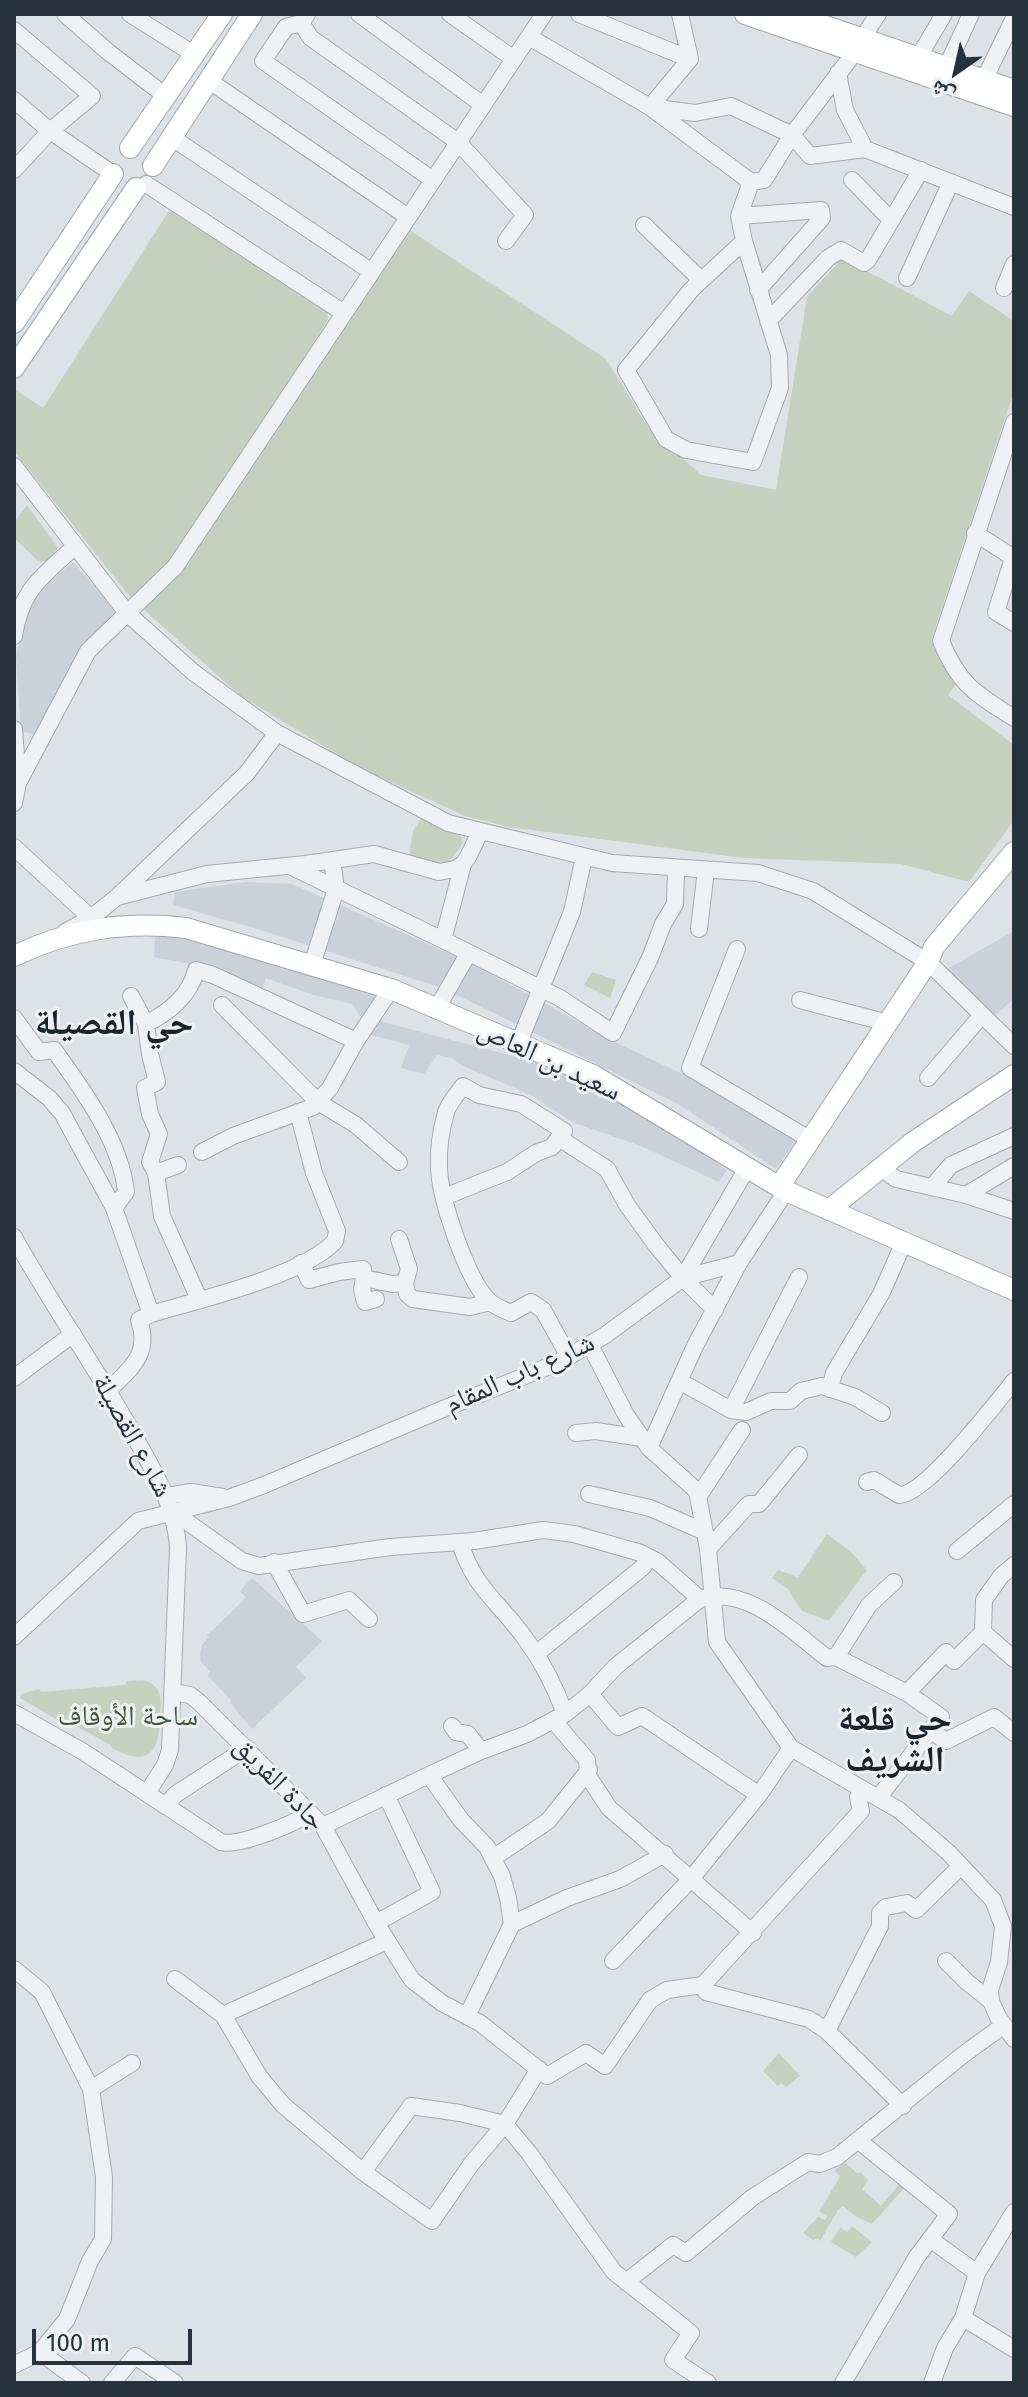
<!DOCTYPE html>
<meta charset="utf-8">
<style>
body{margin:0}
#map{position:relative;width:1028px;height:2397px;overflow:hidden;background:#dde2e7;font-family:"Fira Sans","Noto Naskh Arabic",sans-serif}
canvas{display:block}
.frame{position:absolute;inset:0;border:16px solid #26323d;pointer-events:none}
.north{position:absolute;left:916px;top:32px;width:80px;height:80px;-webkit-text-stroke:6px #ecf1f4;paint-order:stroke;rotate:214deg;font-size:22px;font-weight:700;line-height:32px;text-align:center;color:#26323d}
.north::after{content:'';display:block;margin:auto;width:28px;height:36px;background:#26323d;clip-path:polygon(50% 0,100% 100%,50% 72%,0 100%)}
.scale{position:absolute;left:32px;top:2329px;width:160px;height:36px;box-sizing:border-box;border:4px solid #26323d;border-top:0;padding-left:10px;font-size:24px;line-height:28px;white-space:nowrap;color:#26323d;-webkit-text-stroke:6px #ecf1f4;paint-order:stroke}
</style>
<div id="map">
<canvas width="1028" height="2397"></canvas>
<div class="frame"></div>
<div class="north">ش</div>
<div class="scale">100 m</div>
</div>
<script>
const ctx = document.querySelector('canvas').getContext('2d');
ctx.lineJoin = 'round';
function fill(path, color) {
  ctx.fillStyle = color;
  ctx.fill(path, 'evenodd');
}
function trace(path, color, width, dash) {
  ctx.strokeStyle = color;
  ctx.lineWidth = width;
  ctx.lineCap = dash ? 'butt' : 'round';
  ctx.setLineDash(dash || []);
  ctx.stroke(path);
}
function write(font, color, halo, rows, align = 'center') {
  ctx.font = font + ' "Fira Sans","Noto Naskh Arabic",sans-serif';
  ctx.lineWidth = 6;
  ctx.setLineDash([]);
  ctx.textBaseline = 'middle';
  ctx.strokeStyle = halo;
  ctx.fillStyle = color;
  for (const [text, x, y, turn = 0] of rows) {
    ctx.save();
    ctx.translate(x, y);
    ctx.rotate((+turn || 0) * Math.PI / 180);
    ctx.textAlign = isNaN(turn) ? turn : align;
    if (halo) ctx.strokeText(text, 0, 0);
    ctx.fillText(text, 0, 0);
    ctx.restore();
  }
}
const built = new Path2D(`
 M73,562l43,49 -37,42 -45,81 -13,-2 -5,-75 9,-46 7,-15z
 M246,882l46,2 177,78 144,79 99,47 85,51 -21,30 -98,-65 -233,-115 -181,-58 -91,-26 2,-13z
 M1014,931v68l-19,16 -50,-45z
 M175,934l198,59 10,29 206,54 138,94 -8,12 -78,-36 -67,-23 -43,-28 -68,-29 -12,-8 -14,-3 -13,19 -23,-6 8,-23 -38,-10 -18,-31 -40,-9 -47,-17 -5,14 -50,-24 -57,-11 1,-22z
 M252,1578l70,63 -26,26 10,11 -54,51 -22,-26 1,-3 -23,-24 2,-4 -9,-10 -1,-9 2,-8 7,-8 -2,-2 39,-37 -6,-7z`);
const green = new Path2D(`
 M174,203l153,106 1,11 -82,130 -77,112 -38,36 -117,-147v-57l2,-4 27,18z
 M408,229l198,130 42,68 53,48 75,15 31,-193 35,-39 110,58 17,-25 45,30v70l-82,247 26,43 -10,14 66,50v75l-45,62 -68,-18 -157,-6 -235,-31 -44,-11 -107,-49 -117,-71 -98,-87z
 M27,505l31,43 -10,12 -9,2 -25,-24 2,-18z
 M423,815l36,15 4,13 -15,21 -11,4 -28,-11 4,-26z
 M592,972l24,8 -6,18 -26,-13z
 M827,1534l23,17 17,19 -38,51 -27,-10 -14,-22 -16,-11 6,-8 20,7z
 M143,1680c6,2 11,4 15,10 5,9 2,22 2,32 -2,36 -17,43 -48,26l-1,-3 -50,-27 -2,3 -39,-23 1,-4 18,-5 2,3 84,-7 2,-4z
 M779,2053l21,23 -14,11 -5,-4 -3,3 -15,-15z
 M845,2162l13,12 2,-2 8,8 -6,9 19,17 20,-24 5,4 -34,38 -17,-8 -12,-10 -5,4 -18,31 -3,-3 -4,2 -10,-7 15,-16 7,3 2,-4 -8,-5 21,-34 -5,-7z
 M852,2226l20,16 -16,15 -25,-15 9,-15 7,5z`);
const minor = new Path2D(`
 M65,14l42,37 60,46
 M130,14l65,41
 M307,14l-6,9 10,15 147,104 67,73 -19,26
 M359,14l124,91
 M450,14l64,45
 M579,14l111,45
 M301,23l-15,4 -23,34 170,119
 M14,30l78,66 -42,35 -36,-31
 M529,37l121,70 101,75
 M862,39l16,-25
 M918,58l26,-44
 M946,68l25,-54
 M838,73l7,37 20,39
 M208,80l200,137
 M984,80l30,-62
 M650,107l45,6 36,-7 61,29 18,21 55,-7 149,58
 M650,107l40,-48 -10,-45
 M171,137l201,135
 M14,170l36,-39 63,43
 M852,180l39,40
 M146,184l198,129
 M739,216l82,-6 1,8 -64,72
 M644,225l57,55
 M744,241l-53,49 -65,80 40,69 20,11 67,12 27,-74 -1,-33 -35,-114 -5,-25 12,-34 13,-2 28,-45 63,-83
 M907,278l44,-96
 M1004,288l10,-24
 M768,321l60,-63 13,-8 23,13 4,-3 53,-90
 M1014,422l-73,219c18,44 35,53 73,77
 M14,466l113,147 66,59 84,61 171,90 164,40 146,10 55,18 115,71 86,84
 M975,533l39,25
 M1014,555l-18,57 18,11
 M14,636c7,-47 28,-59 60,-89
 M14,729l4,54 -4,20
 M18,783l70,-132 87,-84 369,-553
 M14,847l77,71
 M463,864l-20,76 117,58 53,35 37,-75 13,-34 12,-20 1,-36
 M290,866l153,74
 M118,896l129,-123 30,-40
 M699,929l7,-59
 M65,932l26,-14 26,-21 90,-23 99,-10 68,-10 65,18 16,-3 8,-5 5,-7 12,-25
 M737,949l-47,119 119,71
 M312,965l24,-76 -4,-29
 M131,996l15,28 4,30 7,28 -12,6 5,26 9,20 -9,28 6,11 6,43 37,83
 M800,1000l88,23
 M222,1005l96,97 38,23 43,37
 M436,1010l32,-56
 M14,1018l25,34 15,-2c29,40 67,92 72,142l-12,16
 M146,1024c23,-12 44,-28 50,-54l17,5 143,66
 M518,1045l54,-133 12,-55
 M14,1071l35,27 13,15 13,24 39,71 37,106c47,-14 152,-38 184,-73l2,-10 -23,-58 -16,-61
 M928,1078l54,-63
 M559,1138l48,31 20,36 29,40 27,33 32,32
 M202,1152l31,-16 80,-29 17,-19 26,-47 35,-52
 M881,1168l15,11 70,16 48,16
 M156,1173l22,-8
 M932,1187l19,-22 63,-29
 M966,1195l48,-29
 M444,1197l63,-25 29,-19 16,-6 12,-16 -43,-27 -42,-9 -16,-9c-6,8 -14,17 -17,26 -5,18 -8,38 -7,56 1,31 28,112 50,133 6,6 16,9 22,12l20,-11 12,8 26,47
 M14,1237c38,69 84,133 122,202 19,35 39,66 42,108l-8,203 -5,15 -18,28
 M399,1239l10,30 -4,14
 M301,1263l8,17 30,-8 24,-3 1,9 28,6 13,-1 2,11 6,5 57,8 20,-5
 M739,1263l-44,83 -46,102 48,43 11,58 9,93 74,106 108,62 50,43 44,47 10,26 -4,36 -9,28 1,11 7,16 16,22
 M364,1278l-2,11 3,13 11,-3
 M683,1278l56,-15 47,-72
 M590,1345l36,70 23,33
 M14,1378l59,-44
 M681,1382l50,28 15,2 25,-11h19l11,-10 21,-5 33,11 27,16
 M830,1389l4,-16 47,-79 23,-52
 M109,1390c22,-22 42,-36 30,-70l12,-6
 M731,1410l68,-133
 M576,1433l20,-2 46,7
 M867,1482l7,-2 25,15c27,0 96,-91 115,-114
 M589,1494l61,14 55,24
 M167,1496l24,-4 32,5
 M698,1497l44,-67
 M172,1511l70,50 17,5 131,-19 84,-6 69,-11 31,4 67,19 17,9 42,37
 M460,1543c16,49 40,59 67,98 16,22 29,48 38,73
 M708,1549l41,-45h10l40,-49
 M957,1551l57,-47
 M274,1562l29,52 46,-14 20,19
 M983,1632l1,-32 17,-24 13,-11
 M14,1637l124,-116 91,-23 35,-13 179,-76 114,-46 47,-27 79,-58 64,-110
 M536,1654l107,-87 6,-10
 M836,1657l33,-52 25,-23
 M173,1692l17,3 9,7 124,124 53,97 36,57 30,23 38,20 67,53 39,-23 19,13 45,-66 17,-10 36,-5
 M907,1693l39,-41 8,9 29,-29 31,27
 M590,1694l28,33 24,-11 117,79
 M14,1713l68,38 139,91c17,5 73,-18 88,-29
 M553,1720l34,40 1,16 21,32 144,125
 M452,1726l4,6 12,2 13,17
 M931,1731l15,10 48,-24 20,16
 M429,1775l32,45 26,27 15,29 6,22 4,26 -45,92
 M862,1790l-4,7 3,14 -158,174 3,7 103,27 18,12 76,75
 M165,1806l11,-12 71,-46
 M323,1826l106,-51 52,-24 46,-17 38,-20 25,-20 25,-27 85,-68c47,-15 93,33 127,59l9,-1 71,36 34,24 -63,81
 M493,1858l55,-37 41,-51
 M376,1923l56,-31 -46,-97
 M512,1924l55,-26 53,-19 45,-25
 M613,1961l77,-81 69,-85 32,-47
 M946,1961l21,21 24,19
 M14,1969l28,23 49,97 13,88 -1,62 -13,22 -23,58 -27,33 -26,13
 M175,1979l48,36 36,61 24,29 80,67 69,49 40,-58 33,-39 34,-55
 M223,2015l164,-74
 M827,2031l53,-105v-13l6,-6 21,-4 9,7 45,-44
 M91,2089l41,-26
 M363,2172l48,-66 49,7 45,11 24,29 85,119 77,61 -18,27 35,23
 M1014,2212l-37,61 -14,45 51,31
 M930,2239l47,34
 M626,2282l47,-37 13,8 67,-56 55,-35 12,2 17,-7 127,-103 40,-29
 M40,2352l42,31
 M112,2383l23,-27 40,27
 M843,2383l73,-125 33,-44 -90,-73
 M932,2383l13,-35 18,-30`);
const major = new Path2D(`
 M745,14l269,92
 M790,14l224,76
 M130,148l92,-134
 M153,166l99,-152
 M14,323l99,-149
 M14,368l122,-180
 M14,956c56,-27 111,-35 172,-28l205,61 202,86 193,116 228,99
 M779,1187l149,-225 6,-15 80,-95
 M830,1209l83,-67 101,-67`);
const streetNames = [
 ["سعيد بن العاص",549,1061,25],
 ["شارع باب المقام",520,1374,-24],
 ["شارع القصيلة",132,1436,61],
 ["جادة الفريق",279,1784,46]
];
const parkNames = [
 ["ساحة الأوقاف",128,1717]
];
const districtNames = [
 ["حي القصيلة",114,1024],
 ["حي قلعة",895,1720],
 ["الشريف",895,1761]
];
fill(built, '#cbd1d9');
fill(green, '#c5d1be');
trace(minor, '#a2aab1', 18);
trace(major, '#9ca8b2', 22);
trace(minor, '#eff2f5', 16);
trace(major, '#fff', 20);
write('28px', '#26323d', '#ecf1f4', streetNames);
write('28px', '#405934', '#ecf1f4', parkNames);
write('bold 36px', '#19232e', '#ecf1f4', districtNames);
</script>
